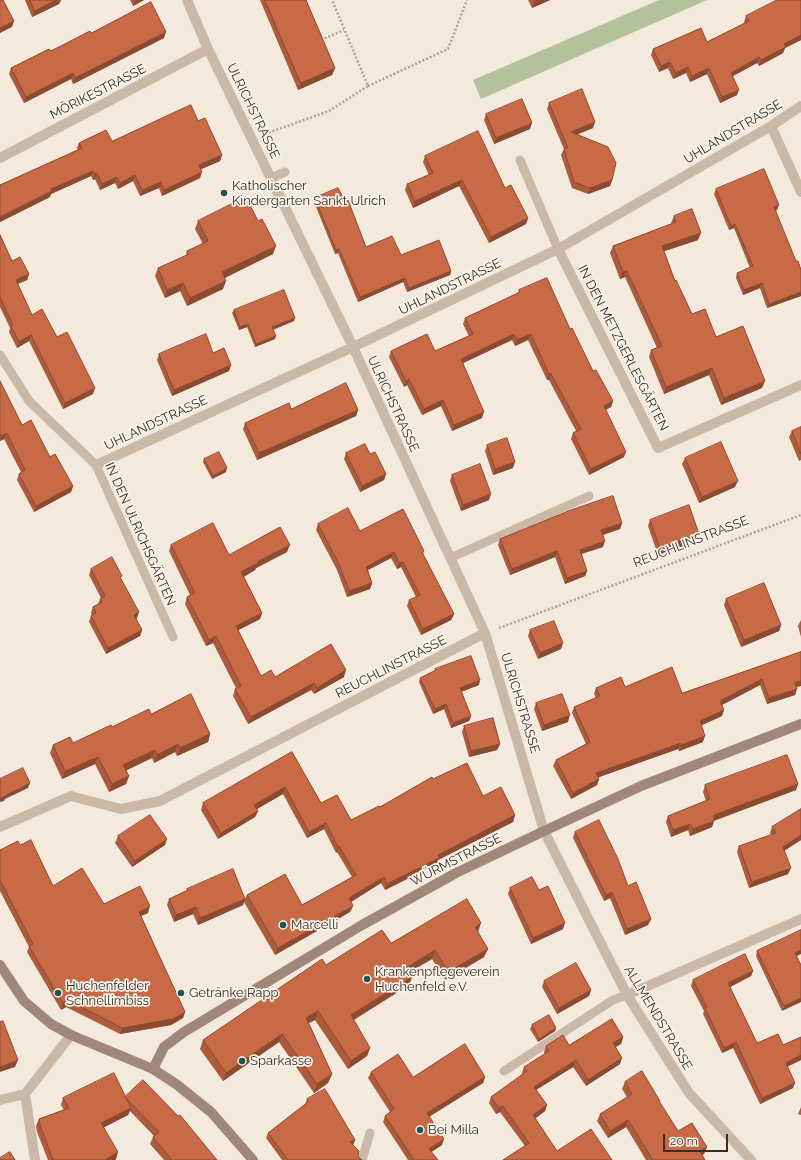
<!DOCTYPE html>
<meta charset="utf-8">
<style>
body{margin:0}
#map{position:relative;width:801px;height:1160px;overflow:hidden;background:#f3e9dd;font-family:Raleway,sans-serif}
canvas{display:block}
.scale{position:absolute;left:663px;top:1134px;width:65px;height:18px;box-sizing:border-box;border:2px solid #382e29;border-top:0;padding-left:5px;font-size:12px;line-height:14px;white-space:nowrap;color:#382e29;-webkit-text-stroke:3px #faf3ea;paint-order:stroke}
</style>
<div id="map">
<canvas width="801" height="1160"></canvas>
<div class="scale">20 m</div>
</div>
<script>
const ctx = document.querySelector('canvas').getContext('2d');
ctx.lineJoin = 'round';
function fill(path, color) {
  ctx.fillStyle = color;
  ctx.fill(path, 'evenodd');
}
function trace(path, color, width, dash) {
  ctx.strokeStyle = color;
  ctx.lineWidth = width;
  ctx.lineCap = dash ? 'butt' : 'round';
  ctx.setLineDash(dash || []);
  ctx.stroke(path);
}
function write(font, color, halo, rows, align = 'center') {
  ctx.font = font + ' Raleway,sans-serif';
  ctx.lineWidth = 3.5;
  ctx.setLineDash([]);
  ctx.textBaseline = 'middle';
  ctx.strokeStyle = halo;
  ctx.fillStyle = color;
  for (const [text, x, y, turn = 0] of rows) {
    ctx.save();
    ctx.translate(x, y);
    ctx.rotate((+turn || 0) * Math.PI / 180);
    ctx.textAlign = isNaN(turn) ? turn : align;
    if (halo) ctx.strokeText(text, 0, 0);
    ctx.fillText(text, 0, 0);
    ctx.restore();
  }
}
const green = new Path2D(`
 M659,0h48l-226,99 -8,-19z`);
const path = new Path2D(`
 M321,40l23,-10
 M368,86l80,-37 19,-49
 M265,134l64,-23 39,-25 -36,-86
 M499,628l302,-113`);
const lane = new Path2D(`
 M520,160l38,89
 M271,178l14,-6
 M0,355l29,46 67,64 77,172
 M450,558l139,-62
 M504,1071l109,-71 14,-5
 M362,1160l8,-27`);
const street = new Path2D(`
 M187,0l21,49 145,298 132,286 59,198 83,164 62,98 62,67
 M771,126l30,66
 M0,158l208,-109
 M558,249l100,199 143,-63
 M96,465l257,-118 205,-98 213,-123 30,-20
 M0,827l71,-31 50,13 39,-8 325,-168
 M627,995l174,-76
 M0,1100l25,-6
 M35,1160l-10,-66 46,-59`);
const secondary = new Path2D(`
 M0,965l24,36 27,23 20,11 82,34 23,15 35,28 42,48
 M153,1069l11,-22 20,-15 178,-107 94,-52 88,-42 97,-45 160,-62`);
const wall = new Path2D(`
 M25,0h36l-2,4 -27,13z
 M130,0h14l-11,6z
 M260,0h46l29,68 -3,7 -34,15z
 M528,0h22l-18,8z
 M801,0v40l-16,8 -2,5 -24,13 -2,-3 -24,13 4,19 -17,8 -13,-29 -17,8 -4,-9 -13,6 -5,-11 -9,4 -8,-17 2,-6 54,-7 38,-19 -1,-1 2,-6z
 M91,33l73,5 -91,46 -2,-5 -47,24 -15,-29 2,-6z
 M549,103l44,25 -16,6 35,46 -2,6 -22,8 -16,-6 -11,-33 3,-6 -17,-40z
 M486,114l44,15 -36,15 -10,-24z
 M198,121l24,34 -2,6 -19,8 -1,9 -38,18 -3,-8 -19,8 -7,-15 -15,8 -3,-6 -15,7 -5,-11 -2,1 -2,-4 -40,18 -1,3 -50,25v-37l78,-35 -1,-2 2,-5 33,-2z
 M425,156l80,32 23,30 -2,6 -37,19 -30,-57 -46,22 -8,-18 2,-6 22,-9 -6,-13z
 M716,189l61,21 -2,1 21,50 5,9v26l-34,12 -7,-20 -17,7 -7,-17 1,-5 13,-5 -16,-40 -5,2 -15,-36z
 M315,198l51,49 35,8 50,16 -1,4 -43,17 -4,-10 -45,20 -20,-49 -3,1 -21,-52z
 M674,216l24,24 -34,11 11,30 17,33 24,23 46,51 -41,17 -12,-30 -45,19 -15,-37 2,-7 6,-2 -32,-71 -5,2 -10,-26 3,-7 59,-22 -1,-1z
 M198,221l75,33 -48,24 -2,11 -36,17 -7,-15 -15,7 -10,-22 3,-8 28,-12 1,-5 16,-7 -8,-15z
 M0,235l12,26 17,13 -2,6 -10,4 15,31 25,22 36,57 -30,15 -34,-68 -12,7 -8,-16 1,-4 -10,-21z
 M519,290l51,39 23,42 20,30 -2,6 -6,3 19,47 -35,18 -18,-36 2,-6 3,-2 -27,-51h-2l-19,-40 -13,6 -3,-6 -49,23 19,55 -30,13 -11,-25 -19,9 -15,-30 -3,2 -15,-30 2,-6h44l34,-15 -6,-12 2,-6 53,-25z
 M234,310l60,11 -21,9 2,9 -20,8 -8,-20 -8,3 -7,-17z
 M213,353l18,12 -2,6 -57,25 -15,-36 2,-6z
 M0,381l22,44 28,32 23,29 -2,6 -37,20 -17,-32 2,-6 2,-2 -17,-33 -4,2z
 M291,409l67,1 -2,6 -99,44 -14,-31 2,-6z
 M801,427v33l-2,1 -10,-24 3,-6z
 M487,445l26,23 -20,7 -8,-24z
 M346,453l24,1 16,20 -2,6 -24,12 -16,-33z
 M685,458l50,29 -36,16 -17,-39z
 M204,459l22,13 -14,7 -9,-17z
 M452,475l37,25 -28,11 -11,-30z
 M650,520l47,21 -39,14 -10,-29z
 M622,523l-2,6 -17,6v12l-22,7 6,17 -2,5 -20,8 -10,-27 -45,18 -12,-30 2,-6z
 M318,524l42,7 64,20 -1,3 31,60 -3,6 -30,15 -14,-29 2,-6 7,-3 -15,-30 -4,2 -6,-11 -23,12 4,13 -2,6 -23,8 -10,-27 -21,-40z
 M171,545l58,10 58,-3 -31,16 -1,2 -11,7 18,36 -2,6 -22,11 23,46 14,1h69l-30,17 -3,-4 -63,34 -15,-28 2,-7 1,-1 -23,-45 -7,3 -21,-42 2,-7 3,-2 -21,-44z
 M91,569l30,10 16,39 -1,1 6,11 -2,6 -34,18 -17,-32 2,-6 1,-1 -1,-2 2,-6 5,-3 2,-5 1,-1 -12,-23z
 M726,599l55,26 -2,6 -38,16 -17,-42z
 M801,620v17l-3,-11z
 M530,630l31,19 -23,10 -10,-23z
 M801,652l-4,35 -2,8 -28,9 -7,-19 -38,20v11l-21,9 2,17 -24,9 -1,-2 -80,28 1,2 -2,6 -26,14 -18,-33 3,-6 30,-16 -14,-31 2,-6 22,-9 -2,-4 2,-6 29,-1 57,6z
 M435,669l44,16 -18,7 10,24 -2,5 -18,7 -7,-19 -11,5 -14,-32 1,-4 15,-7z
 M536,703l32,19 -26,9 -8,-22z
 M151,714l59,20 -2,8 -31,14 -2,-4 -21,11 -2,-5 -26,12 3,6 -3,8 -17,8 -14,-28 -33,15 -12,-26 3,-8 20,-2 39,-16z
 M464,726l36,18 -3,6 -28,7 -7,-25z
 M292,752l29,51 30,17 29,-13 53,-28 50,17 32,19 -2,7 -75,38 -1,4 -52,26 -4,-7 -30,19 2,4 -3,6 -75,43 -31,-53 -1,3 -45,20 -5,-11 -19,8 -7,-17 2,-6 18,-8v-2l58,10 2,-4 55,10 50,-28 -15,-25 -1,1 -12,-24 -17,9 -24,-44 -27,15 2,2 -3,6 -37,22 -17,-29 2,-7z
 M798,784l-2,6 -82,31 -2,6 -22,9 -2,-6 -17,7 -5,-15 2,-6 38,-15 -3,-9 2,-7z
 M801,809v31l-17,10 4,24 -39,14 -12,-36 2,-6 32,-11 -1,-2 2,-6z
 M575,832l76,87 -3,6 -23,10 -15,-37 -6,3 -31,-63z
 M118,836l47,9 -33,22 -17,-24z
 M20,845l33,41 51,18 44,9 -7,3 44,96 -2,6 -12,7 -51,9 -54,-27 -5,3 -34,-58 2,-5 -29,-56v-41z
 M510,888l29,2 24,39 -32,15 -23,-50z
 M478,932l6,25 -39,23 -13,-21 -23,13 3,5 -3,8 -55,35 16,28 -3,8 -19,13 -33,-49 -6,3 23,51 -4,9 -14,10 -35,-51 -56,39 -23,-32 3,-9 123,-75 65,-22z
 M757,951l44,14 -19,46 -26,-55z
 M753,971l-2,5 -21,11 27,56 26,2 18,-8v23l-14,7 6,21 -33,16 -27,-56 -11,5 -19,-39 1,-3 -13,-25 2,-6z
 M544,981l47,9 -2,6 -32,18 -15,-27z
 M532,1025l24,3 -1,3 -17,11 -8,-13z
 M623,1037l-2,7 -6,3 5,17 -34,22 -13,-19 -37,23 11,15 -2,6 -10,7 22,33 -32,-5 -25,-34 -4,2 -7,-11 2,-6 32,-22 -1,-2 2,-6 21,-13 -1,-2 2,-6 23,-1z
 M371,1072l42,5h72l-2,6 -54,34 13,28 -11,7 7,8h-30l-25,-38 2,-6 5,-4 -22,-34z
 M625,1082l35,19v2l18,28 29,16 -3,7 -2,1 3,5h-59l-20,-33 -18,11 -11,-17 3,-7 27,-17 -5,-8z
 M125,1097l92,63h-53l-14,-16 3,-7 1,-1 -24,-25 -2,4 -24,12 12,32 -1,1h-67l-11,-28 -1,-6 3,-7 25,-9 -3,-5 2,-7z
 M307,1099l48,41 -2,5 6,13 3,2h-80l-16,-22 2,-5 37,-28z
 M801,1107v8l-3,-1z`);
const shadedWall = new Path2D(`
 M56,0h5l-2,4 -27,13 3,-6z
 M135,0h9l-11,6z
 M535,0h15l-18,8z
 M14,21l-2,6 -12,6v-5z
 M166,32l-2,6 -91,46 2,-6z
 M801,35v5l-16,8 -2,5 -24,13 2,-6 23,-16z
 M759,57l-2,6 -28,15 2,-5z
 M670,62l-2,6 -9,4 2,-6z
 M688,67l-2,6 -13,6 3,-6z
 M335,68l-3,7 -34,15 3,-7z
 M709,68l-2,6 -17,8 2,-6z
 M73,73l-2,6 -47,24 2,-6z
 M739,90l-2,5 -17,8 2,-6z
 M595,122l-2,6 -24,10 2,-6z
 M532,123l-2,6 -36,15 2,-6z
 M222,155l-2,6 -23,10 2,-6z
 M93,171l-2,5 -40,18 -1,3 -50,25v-5l51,-28z
 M202,172l-2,6 -38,18 2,-6z
 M97,173l-2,6 -2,1 2,-6z
 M135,175l-2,6 -15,8 2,-6z
 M117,177l-2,6 -15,7 2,-6z
 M462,180l-3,6 -46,22 2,-7z
 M612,180l-2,6 -22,8 2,-6z
 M161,182l-2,6 -19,8 2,-6z
 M779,205l-2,5 -5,2 2,-5z
 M528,218l-2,6 -37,19 2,-6z
 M735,224l-1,4 -5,2 2,-4z
 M701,233l-3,7 -39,13 3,-7z
 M276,246l-3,8 -53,26 2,-8z
 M339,249l-1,4 -3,1 1,-4z
 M451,271l-1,4 -43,17 2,-4z
 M627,271l-2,6 -5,2 3,-7z
 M29,274l-2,6 -14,6 3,-6z
 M405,278l-2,4 -45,20 2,-5z
 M226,281l-3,8 -36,17 3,-8z
 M183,283l-3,8 -15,7 2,-8z
 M762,283l-2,5 -17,7 1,-5z
 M801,292v4l-34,12 2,-4z
 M295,318l-1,3 -23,9 1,-3z
 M248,324l-1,3 -8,3 1,-3z
 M514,334l-2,6 -53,25 2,-6z
 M531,334l-3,6 -13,6 2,-6z
 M31,335l-2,6 -12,7 2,-6z
 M276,336l-1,3 -20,8 1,-3z
 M231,365l-2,6 -57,25 2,-6z
 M712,368l-3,7 -45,19 2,-7z
 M549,374h2l-2,6h-2z
 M409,379l-2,6 -3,2 2,-6z
 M765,381l-3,7 -41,17 3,-7z
 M95,388l-2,6 -30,15 2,-6z
 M443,400l-2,6 -19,9 2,-6z
 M613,401l-2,6 -10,5 3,-6z
 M358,410l-2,6 -99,44 2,-7z
 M484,412l-2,6 -30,13 2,-6z
 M7,433l-3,6 -4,2 1,-5z
 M626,452l-2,5 -35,18 2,-6z
 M515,462l-2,6 -20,7 2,-6z
 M227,468l-1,4 -14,7 1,-3z
 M386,474l-2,6 -24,12 2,-6z
 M738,481l-3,6 -36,16 3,-6z
 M73,486l-2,6 -37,20 2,-6z
 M491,494l-2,6 -28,11 2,-6z
 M622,523l-2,6 -21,7 2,-6z
 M699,534l-2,7 -39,14 2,-7z
 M605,541l-2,6 -25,8 2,-5z
 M290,545l-3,7 -31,16 -1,2 -16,9 2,-7 16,-10z
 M557,551l-2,6 -45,18 2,-6z
 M394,552l-3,6 -27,14 2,-5z
 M403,562l-2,5 -4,2 2,-6z
 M587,571l-2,5 -20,8 2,-6z
 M372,583l-2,6 -23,8 2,-6z
 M139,612l-2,6 -5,3 2,-6z
 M262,613l-2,6 -27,14 3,-7z
 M454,614l-3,6 -30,15 2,-6z
 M781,625l-2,6 -38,16 3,-7z
 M142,630l-2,6 -34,18 2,-6z
 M216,636l-3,7 -7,3 3,-6z
 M563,643l-2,6 -23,10 2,-6z
 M346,670l-2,7 -30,17 3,-6z
 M762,679l-2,6 -42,22 2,-6z
 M480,680l-1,5 -21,8 2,-5z
 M801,681v5l-8,2 2,-6z
 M314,683l-3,7 -63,34 3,-7z
 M797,689l-2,6 -28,9 2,-6z
 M446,704l-2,5 -11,5 2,-5z
 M724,710l-2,6 -24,11 2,-6z
 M570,715l-2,7 -26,9 2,-6z
 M471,716l-2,5 -18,7 2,-5z
 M210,734l-2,8 -31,14 3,-8z
 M705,736l-2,6 -24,9 2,-6z
 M681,743l-3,6 -84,30 2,-6z
 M178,744l-3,8 -21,11 3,-8z
 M500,744l-3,6 -28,7 2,-6z
 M155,750l-3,8 -31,15 2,-8z
 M98,757l-3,7 -33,15 3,-8z
 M129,776l-3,8 -17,8 3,-8z
 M599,779l-2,6 -26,14 2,-6z
 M30,783l-2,5 -23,11 -1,2 -4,1v-4z
 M798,784l-2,6 -84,31 2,-6z
 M285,787l-2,7 -31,18 2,-7z
 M258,811l-3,6 -37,22 3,-6z
 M515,815l-2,7 -75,38 -1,4 -52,26 2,-6 51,-29z
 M714,821l-2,6 -22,9 3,-7z
 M326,823l-2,6 -17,9 2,-6z
 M690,824l-2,6 -17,7 2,-7z
 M801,835v5l-20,13 2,-6z
 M167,839l-2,6 -33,22 3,-6z
 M339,846l-2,6 -1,1 2,-6z
 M791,868l-3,6 -39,14 3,-6z
 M384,877l-3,6 -35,22 3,-7z
 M612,892l-2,6 -6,3 2,-6z
 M245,899l-2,6 -45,20 2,-7z
 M150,906l-2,7 -12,5 3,-6z
 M353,906l-3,6 -75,43 3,-7z
 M196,907l-3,7 -19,8 2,-7z
 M651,919l-3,6 -23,10 2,-6z
 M481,923l-3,9 -3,-5z
 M565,923l-2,6 -32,15 2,-6z
 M488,949l-4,8 -39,23 3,-8z
 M435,950l-3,9 -29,17 3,-8z
 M801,950v4l-8,4 2,-5z
 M753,971l-2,5 -25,13 2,-6z
 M412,977l-3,8 -61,38 3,-8z
 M591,990l-2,6 -32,18 2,-6z
 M801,998v4l-19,9 2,-5z
 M68,1000l-2,7 -5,3 2,-7z
 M318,1011l-3,9 -12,6 3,-8z
 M185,1012l-2,6 -12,7 -51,9 2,-6z
 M556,1028l-1,3 -17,11 1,-3z
 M282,1034l-3,8 -56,39 3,-8z
 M623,1037l-2,7 -10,6 2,-7z
 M736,1042l-3,6 -11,5 2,-5z
 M370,1048l-3,8 -19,13 3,-8z
 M801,1055v5l-17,8 2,-5z
 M622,1058l-2,6 -34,22 2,-6z
 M18,1060l-3,7 -15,5v-5z
 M576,1060l-3,7 -42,26 3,-6z
 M332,1074l-4,9 -14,10 3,-9z
 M485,1077l-2,6 -58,36 2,-6z
 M795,1083l-2,5 -33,16 2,-6z
 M547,1105l-2,6 -14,11 2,-7z
 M503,1106l-3,6 -4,2 3,-6z
 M131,1108l-3,7 -29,15 2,-7z
 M628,1120l-2,7 -18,11 2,-7z
 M444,1139l-2,6 -15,10 2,-6z
 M355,1140l-2,5 -3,-3z
 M707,1147l-3,7 -7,4 3,-7z
 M118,1152l-2,7 -1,1h-10z`);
const building = new Path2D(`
 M0,0h3l11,21 -14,7z
 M30,0h26l-21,11z
 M265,0h41l29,68 -34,15z
 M777,0h24v35l-17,9 2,3 -25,13 -2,-3 -28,16 8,17 -17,7 -13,-29 -17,8 -4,-9 -12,6 -6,-11 -9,4 -8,-17 48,-21 6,14 42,-21 -3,-5z
 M151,2l15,30 -91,46 -2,-5 -47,24 -15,-29 38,-19 2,2 39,-20 1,2z
 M582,89l13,33 -24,10 37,15 8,16 -4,17 -22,8 -16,-6 -10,-33 4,-1 -19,-45z
 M522,99l10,24 -36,15 -10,-24z
 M191,105l7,16 7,-3 17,37 -23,10 3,7 -38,18 -3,-8 -19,8 -7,-15 -15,8 -3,-6 -15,7 -5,-11 -2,1 -2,-3 -42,18 1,2 -52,26v-32l82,-37 -3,-5 27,-13 6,11z
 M478,131l27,57 6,-3 17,33 -37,19 -29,-57 -47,21 -8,-17 26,-11 -8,-17z
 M764,169l15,36 -5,2 22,54h2l3,9v22l-32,12 -7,-21 -18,7 -7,-17 16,-7 -18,-42 -4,2 -15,-37z
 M338,188l7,13 3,-1 18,47 26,-11 9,19 38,-15 12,31 -42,17 -4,-10 -45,19 -21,-48 -3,1 -21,-52z
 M246,197l12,24 4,-2 14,27 -54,26 4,9 -36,17 -7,-15 -16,7 -9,-22 31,-14 -2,-3 21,-10 -10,-20z
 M692,209l9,24 -39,13 13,35 1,-1 16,34 13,-5 11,28 27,-11 22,55 -41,17 -12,-30 -46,19 -15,-37 11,-4 -35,-75 -4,1 -10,-26 63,-24 -2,-6z
 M0,235l12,26 8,-4 9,17 -13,6 16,35 10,-6 15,28 10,-5 28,56 -30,15 -34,-68 -12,7 -8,-16 2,-1 -13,-28z
 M547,278l23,51 2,-1 21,43 3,-1 17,31 -9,5 22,46 -35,17 -18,-36 8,-4 -30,-55h-2l-18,-40 -14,6 -3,-6 -53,25 23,53 -30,13 -11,-25 -19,9 -15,-30 -3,2 -15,-30 36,-17 8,17 38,-17 -8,-16 55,-26 -1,-2z
 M284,290l11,28 -23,9 4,9 -20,8 -8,-20 -8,3 -6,-17z
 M206,334l7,19 11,-5 7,17 -57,25 -15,-36z
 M0,381l22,44 9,-5 19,37 5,-3 18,32 -37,20 -17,-32 6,-4 -18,-37 -6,3 -1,-2z
 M346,383l12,27 -99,43 -14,-30 44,-20 2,6z
 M801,427v27l-9,-23z
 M507,438l8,24 -20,7 -8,-24z
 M721,442l17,39 -36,16 -17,-39z
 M365,444l5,10 5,-2 11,22 -24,12 -16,-33z
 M219,452l8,16 -14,8 -9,-17z
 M480,464l11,30 -28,11 -11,-30z
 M613,496l9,27 -21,7 4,11 -25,9 7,21 -20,7 -10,-27 -45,18 -12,-30 71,-29z
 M689,505l10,29 -39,14 -10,-28z
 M348,508l12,23 43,-22 21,42 -2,1 32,62 -31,15 -14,-29 11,-5 -17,-33 -4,1 -5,-11 -28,15 6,16 -23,8 -10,-27 -21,-40z
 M213,523l16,32 51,-28 10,18 -33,17 1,1 -17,9 21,41 -26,13 25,50 10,-6 4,7 56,-33 15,26 -29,18 -3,-5 -63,34 -16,-28 6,-3 -25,-50 -7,4 -22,-43 8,-4 -24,-48z
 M112,557l10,19 -2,1 19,35 -5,3 8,15 -34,18 -17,-32 5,-3 -3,-6 9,-5 -2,-3 5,-3 -14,-27z
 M764,583l17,42 -37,15 -18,-41z
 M554,621l9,22 -23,10 -10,-23z
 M801,652v29l-6,1 2,7 -28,9 -7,-19 -42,22 4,9 -24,11 5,15 -24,9v-2l-85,30 3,6 -26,14 -17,-33 34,-18 -16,-35 26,-11 -4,-8 25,-11 4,10 47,-20 10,26z
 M471,656l9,24 -20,8 11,28 -18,7 -7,-19 -11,5 -15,-31 16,-8 -1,-1z
 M191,694l19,40 -30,14 -2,-4 -21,11 -2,-5 -32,15 6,11 -17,8 -14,-27 -33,14 -12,-26 17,-8 3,6 38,-18 1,2 37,-18 2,5z
 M562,694l8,21 -26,10 -8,-22z
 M493,718l7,26 -29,7 -7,-25z
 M292,752l29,51 16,-8 14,25 28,-14 1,1 52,-30 1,2 34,-16 16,33 18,-9 14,28 -77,40 1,3 -52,26 -3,-7 -35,21 4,8 -75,42 -31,-53 38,-21 17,31 54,-30 -17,-29 -1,1 -12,-24 -17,9 -24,-45 -31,18 4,6 -37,22 -18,-30z
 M787,755l11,29 -84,31v6l-21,8 -3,-5 -17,6 -5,-14 42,-17 -5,-14z
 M23,768l7,15 -24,12v1l-6,2v-19z
 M801,809v26l-18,12 8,21 -39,14 -13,-36 37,-13 -4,-6z
 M150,815l17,24 -32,22 -17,-25z
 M599,820l19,39 10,27 8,-4 15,37 -24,10 -15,-37 -6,3 -31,-63z
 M31,840l22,46 29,-18 22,36 36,-18 10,20 -11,6 46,100 -12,7 -51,9 -54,-28 -5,3 -34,-57 4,-2 -32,-62 -1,1v-33l18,-9 2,4z
 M233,869l12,30 -45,19 -4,-11 -20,8 -7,-16 19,-9 -1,-1z
 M532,877l7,13 9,-4 17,37 -32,15 -23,-50z
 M467,899l14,24 -6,4 13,22 -40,23 -13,-22 -29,18 6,9 -61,38 19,33 -19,13 -33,-50 -12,7 26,56 -15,10 -35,-50 -56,39 -23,-33 119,-81 4,6 56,-35 9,13z
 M801,930v20l-6,3 6,12v33l-17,8 -27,-55z
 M745,954l8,17 -25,12 29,60 21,-9 5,11 18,-8v18l-15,8 9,20 -33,15 -26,-56 -12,6 -19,-40 2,-1 -14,-27z
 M576,963l15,27 -32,18 -15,-27z
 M549,1015l7,13 -17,11 -7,-14z
 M612,1019l11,18 -10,6 9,15 -34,22 -12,-20 -42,27 13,18 -14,10 24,36 34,-22 21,31h-109l26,-17 -26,-37 -4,2 -8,-11 36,-26 -3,-4 25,-16 -3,-5 17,-11 6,10z
 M3,1021l15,39 -18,7v-45z
 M465,1044l20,33 -58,36 17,26 -15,10 9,11h-24l-29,-44 9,-7 -23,-37 27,-18 15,23z
 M642,1071l18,30h-1l19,30 14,-8 15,24 -7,4 5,9h-52l-25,-40 -18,11 -10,-17 32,-20 -7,-12z
 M114,1073l17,35 -30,15 17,29 -13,8h-52l-13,-35 -1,-6 30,-11 -6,-10z
 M143,1080l35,36 2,-1 37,45h-45l-19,-23 6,-5 -34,-35z
 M325,1089l30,51 -5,2 9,9 -1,5 1,2 3,2h-74l-20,-27 40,-31 -1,-3z
 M10,1152l5,8h-15v-2z`);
const markers = [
 [224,193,4,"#1d545a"],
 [283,925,4,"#1d545a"],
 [367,979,4,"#1d545a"],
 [58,993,4,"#1d545a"],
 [181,993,4,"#1d545a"],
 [242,1061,4,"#1d545a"],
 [420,1130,4,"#1d545a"]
];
const streetNames = [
 ["MÖRIKESTRASSE",98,92,-27],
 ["ULRICHSTRASSE",253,111,64],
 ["UHLANDSTRASSE",733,132,-31],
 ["UHLANDSTRASSE",450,287,-26],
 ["IN DEN METZGERLESGÄRTEN",623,348,63],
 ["ULRICHSTRASSE",393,404,65],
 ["UHLANDSTRASSE",156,423,-25],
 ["IN DEN ULRICHSGÄRTEN",140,534,66],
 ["REUCHLINSTRASSE",691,542,-21],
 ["REUCHLINSTRASSE",391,667,-27],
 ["ULRICHSTRASSE",520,703,73],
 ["WÜRMSTRASSE",456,860,-27],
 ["ALLMENDSTRASSE",658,1018,59]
];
const poiNames = [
 ["Katholischer",232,186],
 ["Kindergarten Sankt Ulrich",232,201],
 ["Marcelli",291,925],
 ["Krankenpflegeverein",375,972],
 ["Huchenfeld e.V.",375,987],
 ["Huchenfelder",66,986],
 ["Schnellimbiss",66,1001],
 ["Getränke Rapp",189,993],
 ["Sparkasse",250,1061],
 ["Bei Milla",428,1130]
];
fill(green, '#b4c29c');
trace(path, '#b7a393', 2.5, [2, 2]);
trace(lane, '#cbb9a8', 9);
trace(street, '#cbb9a8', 10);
trace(secondary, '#9f887a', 10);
fill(wall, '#ac5b3c');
fill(shadedWall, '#8c4a31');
fill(building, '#c86a46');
trace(building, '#8c4a31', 1);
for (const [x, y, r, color] of markers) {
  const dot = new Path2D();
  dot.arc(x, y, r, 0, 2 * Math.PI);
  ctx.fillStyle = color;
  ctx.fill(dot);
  trace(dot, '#faf3ea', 1.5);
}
write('13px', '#382e29', '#faf3ea', streetNames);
write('13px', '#382e29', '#faf3ea', poiNames, 'left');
</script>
